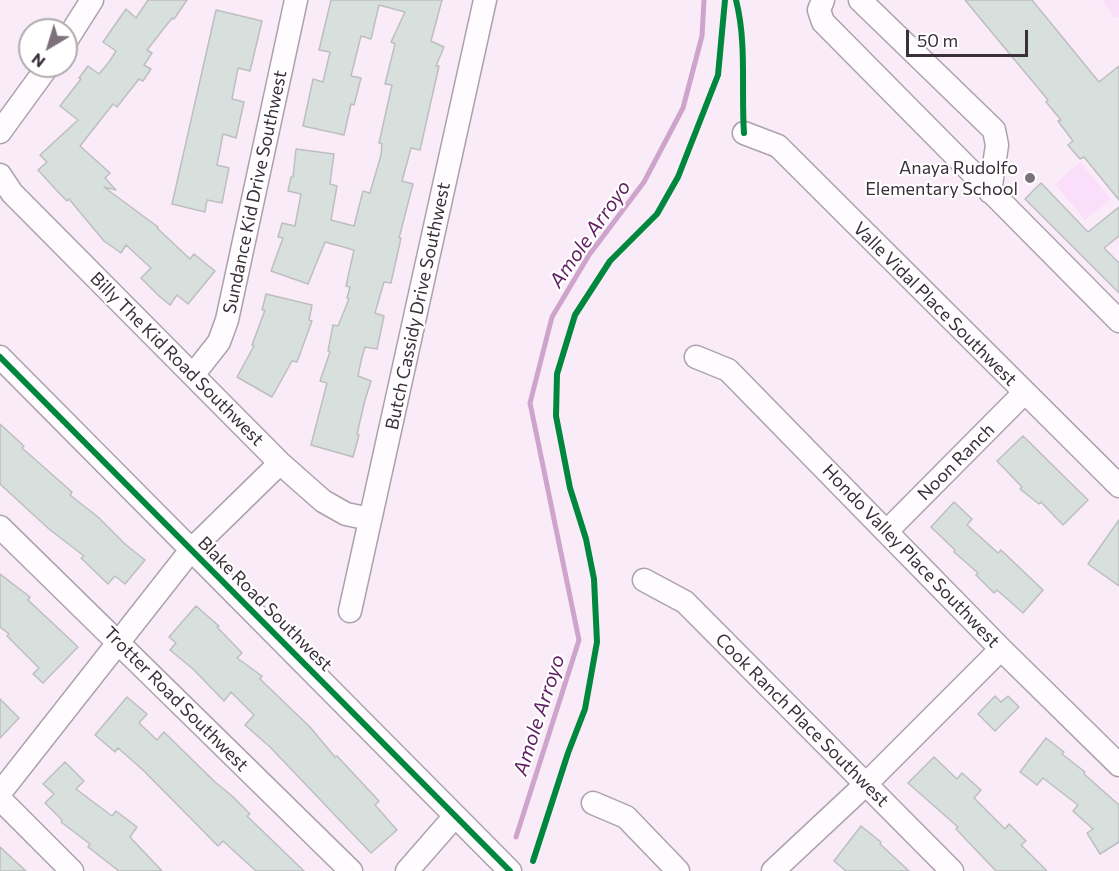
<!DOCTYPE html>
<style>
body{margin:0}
#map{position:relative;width:1119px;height:871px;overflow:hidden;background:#f9ecf8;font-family:Commissioner,sans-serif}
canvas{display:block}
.north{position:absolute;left:18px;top:18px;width:60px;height:60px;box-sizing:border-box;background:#fff;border:2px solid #b0acb0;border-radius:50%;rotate:218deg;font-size:16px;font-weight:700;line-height:24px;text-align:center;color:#3a303a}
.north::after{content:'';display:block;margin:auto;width:21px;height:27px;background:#7d727c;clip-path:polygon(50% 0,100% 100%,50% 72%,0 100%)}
.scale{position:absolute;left:906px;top:30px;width:122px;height:27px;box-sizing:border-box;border:3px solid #3a303a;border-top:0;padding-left:8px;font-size:18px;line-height:21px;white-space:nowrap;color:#3a303a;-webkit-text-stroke:4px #fff;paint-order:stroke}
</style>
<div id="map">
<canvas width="1119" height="871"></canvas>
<div class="north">N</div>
<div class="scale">50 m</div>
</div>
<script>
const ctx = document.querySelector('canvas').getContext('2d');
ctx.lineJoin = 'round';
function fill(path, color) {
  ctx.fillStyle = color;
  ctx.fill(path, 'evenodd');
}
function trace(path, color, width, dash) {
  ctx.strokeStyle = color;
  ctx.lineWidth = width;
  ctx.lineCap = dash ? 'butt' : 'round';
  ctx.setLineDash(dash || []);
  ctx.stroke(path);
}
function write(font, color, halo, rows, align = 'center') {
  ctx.font = font + ' Commissioner,sans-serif';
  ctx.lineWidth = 4.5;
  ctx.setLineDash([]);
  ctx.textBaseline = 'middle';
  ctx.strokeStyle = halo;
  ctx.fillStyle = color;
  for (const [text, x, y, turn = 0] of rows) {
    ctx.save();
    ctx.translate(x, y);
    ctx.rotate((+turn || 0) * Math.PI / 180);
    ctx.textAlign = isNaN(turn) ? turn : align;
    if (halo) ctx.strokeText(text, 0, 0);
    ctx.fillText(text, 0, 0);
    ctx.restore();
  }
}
const green = new Path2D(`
 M1102,0h17v17l-4,1z
 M1080,162l31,37 -26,21 -30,-36z`);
const stream = new Path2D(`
 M516,837l63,-197 -49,-237 22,-86 37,-62 55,-73 39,-74 19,-72 2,-36`);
const building = new Path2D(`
 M148,0h39l-13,19 -2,-1 -25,32 5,3 -8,12 7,4 -8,12 -4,-2 -22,28 -4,-3 -33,42 30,27 -5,5 11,12 -12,-3 54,40 -1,1 33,31 4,-5 21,17 -27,33 -11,-9 -7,10 -11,-9 -18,-18 10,-10 -25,-23 -5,8 -17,-12 -35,-42 -2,2 -8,-8 -21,-23 9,-8 -7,-7 38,-35 -18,-14 21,-27 -2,-1 9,-12 11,8 10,-12 7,-11 -13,-9 23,-33 10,9z
 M331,0h111l-11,41 13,6 -8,19h3l-19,84 -9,-2 -9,33 11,3 -14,54h2l-10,45 -7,-1 -9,31 9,3 -7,33 -12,-2 -4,14 -3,15 13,5 -6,19 -8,34 2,1 -6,22 -42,-12 16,-62 -7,-2 10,-29 -2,-1 5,-26 5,1 11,-27 -2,-1 3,-11 -4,-1 8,-36 -29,-8 -17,42 -37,-13 12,-33 -5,-1 4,-14 13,3 6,-32 -13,-3 3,-14h2l3,-28 38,5 -4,30 7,2 -6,34 23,6 9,-35 7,2 11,-38 1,-11 -3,-1 13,-58 -7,-1 10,-40 -4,-2 14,-30 -26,-7 -8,34 -10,-3 -10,40 10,2 -7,27 -3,-1 -7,31 -41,-9 10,-47 10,3 7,-30 -11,-2z
 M965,0h67l67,82 20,-16v134l-35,-43 -4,2 -12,-14 5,-4 -15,-20 3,-1 -15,-18 2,-2z
 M216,10l46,11 -12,50 -12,-3 -6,31 12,3 -8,36 -13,-4 -6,31 12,3 -7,35 -15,-3 -2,12 -33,-8z
 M1041,183l47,49 31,-25v29l-15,12 15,15v30l-94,-94z
 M266,294l46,11 -3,15 3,1 -15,41 -5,-1 -20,36 -35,-20 17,-31 -2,-1 13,-35h-3z
 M0,424l24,22 -2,2 50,44 -2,3 28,22 27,27 20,16 -20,24 -10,-8 -7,8 -27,-26 3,-2 -35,-27 -49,-45z
 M1023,436l65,64 -25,25 -22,-23 -2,2 -19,-15 2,-2 -25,-26z
 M954,502l18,17 -5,6 31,28 3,-3 42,40 -20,23 -26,-23 -3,3 -18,-18 2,-2 -24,-21 1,-2 -24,-23z
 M1119,520v66l-31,-22z
 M0,574l30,23 -2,3 50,47 -35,36 -10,-9 6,-6 -32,-32 2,-2 -9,-7z
 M196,606l23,20 -2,1 25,26 -5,5 25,18 -2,3 50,48 25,30 2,-1 42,45 -4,4 22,25 -26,23 -101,-106 -25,-22 9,-10 -23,-23 -7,9 -31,-32 -23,-19 6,-7 -7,-6z
 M995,696l6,6 7,-6 11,11 -24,24 -17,-17z
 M127,697l20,17 -8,9 18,17 7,-8 51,50 16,13 19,19 -3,2 57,55h-48l-33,-30 -5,5 -74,-75 -26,-23 -3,4 -20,-17z
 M0,699l19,19 -19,20z
 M1046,738l18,14 -2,2 23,18 -1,2 35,31v37l-19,12 -13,-21 6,-4 -20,-18 5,-6 -35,-27 -6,7 -17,-13z
 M934,757l23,22 5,-6 19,17 -7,8 31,31 4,-5 17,17 -5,4 26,26h-51l-40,-42 2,-2 -50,-44z
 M65,762l19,19 -8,8 36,27 4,-5 21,16 -7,10 32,34h-43l-31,-24 2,-3 -29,-22 1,-2 -17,-17 9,-9 -11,-10z
 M861,826l20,16 -1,2 29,27h-63l-12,-10z
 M0,847l26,24h-26z`);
const minor = new Path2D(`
 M823,0l-4,10 4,12 296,299
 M860,0l134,130 3,15 -7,47
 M66,41l26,-41
 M0,132l48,-66
 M744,133l34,13 341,340
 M0,175l12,18 268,270 43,38 23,13 24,5
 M0,357l510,514
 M696,357l32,13 273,279 118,116
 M193,375l26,-33 8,-22 69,-320
 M0,527l351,344
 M887,531l137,-138
 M644,580l41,22 267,269
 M350,611l135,-611
 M0,793l191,-243 89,-87
 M0,799l72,72
 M593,803l33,14 52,54
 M407,871l48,-55
 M773,871l93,-87 135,-135`);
const cycleway = new Path2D(`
 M736,0c11,43 5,89 8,133
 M0,357l510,514
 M533,861l35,-108 17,-44 12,-67 -3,-63 -8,-40 -16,-51 -14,-72 1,-42 18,-59 35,-54 47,-47 21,-37 40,-102 7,-75`);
const markers = [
 [1030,178,6,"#7d727c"]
];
const poiNames = [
 ["Anaya Rudolfo",1018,168],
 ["Elementary School",1018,189]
];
const streetNames = [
 ["Sundance Kid Drive Southwest",255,192,-78],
 ["Valle Vidal Place Southwest",935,304,45],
 ["Butch Cassidy Drive Southwest",418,306,-78],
 ["Billy The Kid Road Southwest",177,359,45],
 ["Noon Ranch",956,462,-45],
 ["Hondo Valley Place Southwest",911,556,46],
 ["Blake Road Southwest",265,604,45],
 ["Trotter Road Southwest",176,699,45],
 ["Cook Ranch Place Southwest",802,720,45]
];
const waterNames = [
 ["Amole Arroyo",590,234,-55],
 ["Amole Arroyo",539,715,-72]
];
fill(green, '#fbdefa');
trace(stream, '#cea4cd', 5);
fill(building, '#d7e0dd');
trace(building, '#bebec0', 1.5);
trace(minor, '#ada2ac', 25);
trace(minor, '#fefcfe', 22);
trace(cycleway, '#00873e', 6);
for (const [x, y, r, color] of markers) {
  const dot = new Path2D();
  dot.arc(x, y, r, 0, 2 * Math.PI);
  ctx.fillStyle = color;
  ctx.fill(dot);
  trace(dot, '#fff', 2);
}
write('18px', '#3a303a', '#fff', poiNames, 'right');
write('18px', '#3a303a', '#fff', streetNames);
write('italic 20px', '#601e61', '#fff', waterNames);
</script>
